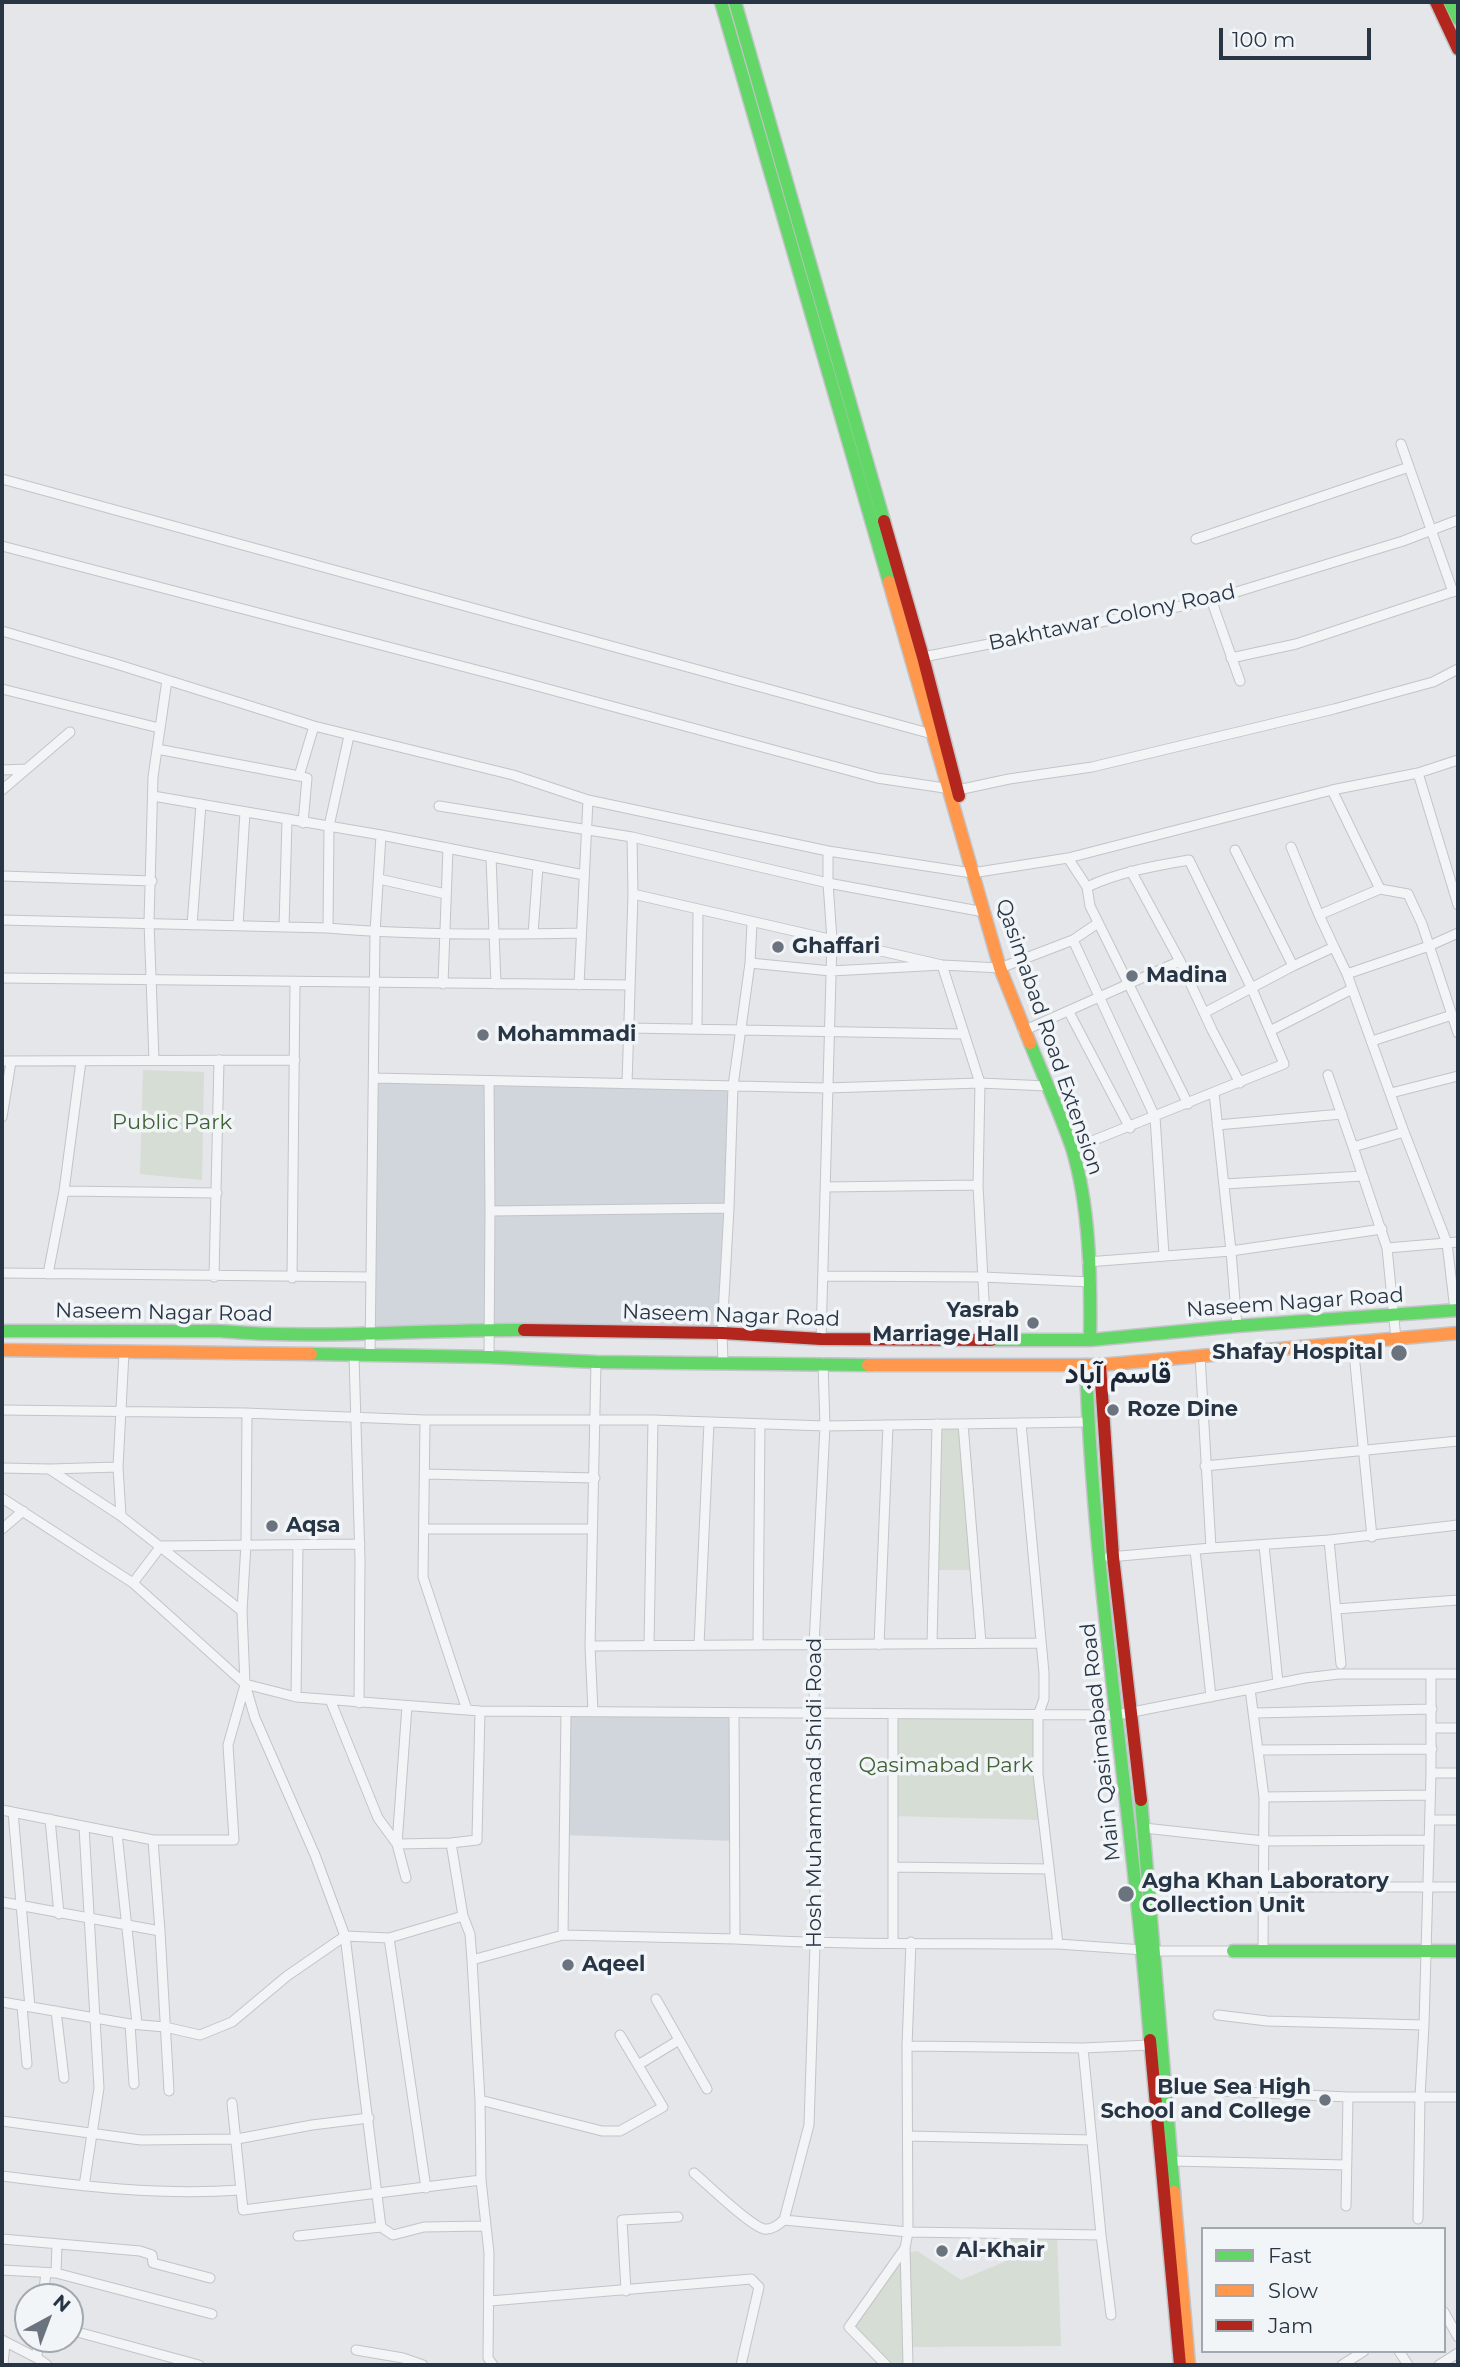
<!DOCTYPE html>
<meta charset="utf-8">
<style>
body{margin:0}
#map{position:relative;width:1460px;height:2367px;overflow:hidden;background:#e4e6e9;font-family:Montserrat,sans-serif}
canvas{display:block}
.frame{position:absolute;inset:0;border:4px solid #283545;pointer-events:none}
.legend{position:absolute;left:1201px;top:2227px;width:245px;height:126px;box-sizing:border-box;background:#f2f5f8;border:2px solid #a1a8b0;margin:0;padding:9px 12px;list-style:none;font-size:21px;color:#283545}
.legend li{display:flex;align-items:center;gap:14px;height:35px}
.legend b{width:35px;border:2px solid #a1a8b0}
.north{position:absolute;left:14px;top:2283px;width:70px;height:70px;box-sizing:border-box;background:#f2f5f8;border:2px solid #a1a8b0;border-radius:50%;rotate:41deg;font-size:19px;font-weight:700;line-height:28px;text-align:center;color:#283545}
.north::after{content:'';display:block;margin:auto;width:24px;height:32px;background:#6a737e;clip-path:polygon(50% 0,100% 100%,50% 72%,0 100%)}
.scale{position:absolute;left:1219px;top:28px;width:152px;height:32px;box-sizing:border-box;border:4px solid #283545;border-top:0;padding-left:9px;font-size:21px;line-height:24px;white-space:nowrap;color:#283545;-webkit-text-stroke:5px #f2f5f8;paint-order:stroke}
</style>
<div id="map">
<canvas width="1460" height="2367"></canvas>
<div class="frame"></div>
<ul class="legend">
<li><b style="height:9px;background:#63d668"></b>Fast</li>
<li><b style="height:9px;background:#ff974d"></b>Slow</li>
<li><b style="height:9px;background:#b3261e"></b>Jam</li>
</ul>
<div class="north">N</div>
<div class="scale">100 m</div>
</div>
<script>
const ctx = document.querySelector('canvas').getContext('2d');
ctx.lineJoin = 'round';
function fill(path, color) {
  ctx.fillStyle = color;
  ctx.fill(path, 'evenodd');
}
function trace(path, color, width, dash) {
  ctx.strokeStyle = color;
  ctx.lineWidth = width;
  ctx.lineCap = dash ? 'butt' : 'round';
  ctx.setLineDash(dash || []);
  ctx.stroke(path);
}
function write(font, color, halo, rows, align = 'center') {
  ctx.font = font + ' Montserrat,Vazirmatn,sans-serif';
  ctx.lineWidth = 7;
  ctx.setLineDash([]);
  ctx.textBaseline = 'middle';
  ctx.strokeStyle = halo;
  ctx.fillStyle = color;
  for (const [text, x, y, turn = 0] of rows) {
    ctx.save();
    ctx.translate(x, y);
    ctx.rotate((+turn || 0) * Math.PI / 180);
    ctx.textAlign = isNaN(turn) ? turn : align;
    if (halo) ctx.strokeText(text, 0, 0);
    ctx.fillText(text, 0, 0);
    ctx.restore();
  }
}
const built = new Path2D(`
 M374,1078l359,8 -11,247 -353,2z
 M566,1712l168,1 -1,128 -169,-6z`);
const green = new Path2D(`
 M143,1070l61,2 -2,108 -62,-6z
 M937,1424h26l12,146h-42z
 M893,1714l145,1 6,105 -151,-4z
 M1011,2234l46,1 4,111 -153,1v18h-22l-36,-41 56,-71 11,-2 44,29 50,-21z`);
const street = new Path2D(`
 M1401,444l52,148
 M2,479l930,255
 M1196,539l213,-72
 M2,546l509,133 366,99 81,12 51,-11 83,-12 242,-58 99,-27 25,-13
 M1211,599l29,82
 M2,631l114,33 198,62 199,49 75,25 240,51 144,22 96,-15 264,-68 86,-17 40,-13
 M923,657l284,-56 196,-60 55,-21
 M1231,658l65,-14 162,-54
 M2,689l157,39
 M157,749l142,27 15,-50
 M2,770l24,-1
 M1418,773l40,132
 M299,776l8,2 -4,45
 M2,790l68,-58
 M1332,790l48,99
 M153,796l228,39
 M439,806l193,31
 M1291,847l28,68
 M1235,850l58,116
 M491,857l5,127
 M1068,858l19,29c32,-15 67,-21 102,-27l63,129 32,75 -212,85
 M1131,871l49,90
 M2,876l150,5
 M379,879l67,15
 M1087,887l3,19 98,198
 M633,894l309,71 58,3 73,-28 25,-17
 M2,920l326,8c84,7 169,7 253,5
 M192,925l9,-121
 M238,926l7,-114
 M284,927l3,-107
 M328,928l1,-102 20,-90
 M533,934l5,-68
 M1073,940l82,177 9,138
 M1334,947l13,27
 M750,963l81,8 111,-6 38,118 -2,102 8,153
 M2,978l628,7
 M443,984l5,-136
 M579,985l9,-185
 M1069,1012l61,116
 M1204,1013l89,-47 41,-19 -15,-32 61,-26 28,5 14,30 36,109
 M629,1028l335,6
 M697,1029l1,-119
 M1023,1031l157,-70 32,69 28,53
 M1270,1031l82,-42
 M1372,1041l80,-26
 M154,1060l-5,-138 4,-145 14,-97
 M2,1061l293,-1
 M1328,1075l25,72
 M374,1078l453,10 153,-5 67,3
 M489,1081l1,130
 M627,1084l6,-190 -1,-57 196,46 156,29
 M1214,1093l17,158 6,75
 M1391,1093l67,-17
 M2,1117l9,-55
 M1217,1125l125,-11
 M1224,1184l139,-8
 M826,1187l152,-2
 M64,1191l153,2
 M729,1208l4,-122 17,-123 2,-40
 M1387,1248l71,-6
 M1087,1262l144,-11 151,-22
 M2,1273l368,4
 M48,1274l16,-83 17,-130
 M823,1276l160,1 108,5
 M214,1277l5,-217
 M292,1278l3,-295
 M1455,1310l-8,-67 -43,-111 -57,-158 82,-28 29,-13
 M821,1339l11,-399 -4,-57v-32
 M1396,1339l-9,-91 -34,-101 51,-15
 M1353,1343l19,194
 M124,1352l-6,115 3,49 121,95
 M1200,1355l11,193 118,-8
 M354,1356l6,204 -1,143
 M370,1356l5,-424 6,-97 203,40
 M489,1357l1,-146 239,-3 -7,125 1,29
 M2,1410l243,3 180,7
 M247,1414l-1,130 -4,67 3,73 10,34 60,137 30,81 36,291 12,8 31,-8 61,-1
 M1021,1423l23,250v26l-6,16v59l20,170 85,6
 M963,1424l18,219
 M1205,1466l253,-25
 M2,1468l47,1 72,47
 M50,1469l68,-2
 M425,1474l170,4
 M2,1498l131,85 112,101 51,13 184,14 637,4 133,-26 14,108 -1,154
 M2,1529l21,-18
 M424,1529h168
 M1264,1545l14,138
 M1195,1550l16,147
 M1109,1557l102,-9
 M133,1583l28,-37 199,-2
 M1336,1609l122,-9
 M932,1644l5,-220
 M649,1645l4,-225
 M699,1645l10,-223
 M758,1645l2,-221
 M879,1645l9,-220
 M590,1646l451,-3
 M1341,1664l-12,-124 129,-15
 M1250,1689l55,-11 34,-4h119
 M296,1697l2,-152
 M331,1702l47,116 19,26 54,-1
 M467,1710l-44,-133 2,-157h228l172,6 263,-4
 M480,1711l-3,127v2l-26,3 12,73 7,18 2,26 8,140 1,80 8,73 -1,105 5,7
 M593,1712l-3,-66 6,-284
 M734,1713l1,226c107,6 215,4 323,5
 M1255,1713l177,-4
 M893,1714v228
 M1432,1728h26
 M1259,1750l173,-1
 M1431,1773h27
 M1264,1797l166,-2
 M2,1810l151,30h81l-6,-95 17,-60
 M13,1812l17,195
 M50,1819l9,95
 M1430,1820h28
 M1144,1828l120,13 164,-1
 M117,1833l20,191
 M153,1840l7,91 9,160
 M893,1867l156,2
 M406,1878l-9,-34 10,-138
 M1264,1887h194
 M2,1902l158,29
 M563,1935l172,4
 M1153,1951h80
 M472,1960l91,-25 3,-223
 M656,1999l51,90
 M2,2002l128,22 35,3 35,8 32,-13 55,-46 58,-40 44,2
 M22,2006l5,58
 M56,2011l8,67
 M1218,2015l49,6 157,4
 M130,2024l4,60
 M907,2046l1,186 -3,16 3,117
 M1083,2048l67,-3
 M638,2065l41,-25
 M1221,2091l127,6
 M480,2100l122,31h18l43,-24 -43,-72
 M232,2103l11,107 238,-30
 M2,2121l139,19 96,-1 75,-14 57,-7
 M908,2136l184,4
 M1172,2161l174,4
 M694,2173c13,11 55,52 70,56 8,1 14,-4 20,-9l124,12 193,3 -18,-187 -176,-2 4,-104
 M2,2176c78,10 159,20 238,14
 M84,2186l15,-98 -15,-261
 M426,2188l-37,-250 74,-22
 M1346,2206l2,-109h110
 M1418,2219l2,-122 4,-72 7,-252v-98
 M784,2220l25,-95 6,-181 -1,-299 11,-219 -2,-63
 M1101,2235l10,80
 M298,2236l83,-9
 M2,2239l138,12 12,4 1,8 57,15
 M2,2270l54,3 156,41
 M56,2273l1,-29
 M626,2291l-4,-71 56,-3
 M43,2297l3,-24
 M490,2301l261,-22 8,8 -18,78
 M1444,2312l14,25
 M70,2330l129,35
 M2,2340l35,18 10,7
 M356,2350l47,8 20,7
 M1399,2351l9,14
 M37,2358l1,-19
 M3,2365l2,-23
 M886,2365l-37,-38 56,-79
 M1342,2365l22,-14
 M1439,2365l19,-12`);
const fast = new Path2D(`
 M721,2l168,580
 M735,2l149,519
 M1450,2l8,17
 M1030,1043c14,35 30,70 42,105 18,58 19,132 18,192
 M2,1331h218c101,9 203,-2 304,-1
 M991,1340h99l147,-14 221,-16
 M311,1354l178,3 107,5 272,3
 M1086,1365c8,226 47,450 64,675
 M1141,1800l33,392
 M1233,1951h225`);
const slow = new Path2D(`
 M889,582l111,386 30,75
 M2,1350l309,4
 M868,1365h232l358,-32
 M1174,2192l15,173`);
const jam = new Path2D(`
 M1436,2l22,47
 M884,521l39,136 36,139
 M524,1330l198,3 99,6 170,1
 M1100,1365l13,192 28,243
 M1150,2040l30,325`);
const markers = [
 [778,947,7,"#6a737e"],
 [1132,976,7,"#6a737e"],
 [483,1035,7,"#6a737e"],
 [1033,1323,7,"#6a737e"],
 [1399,1353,9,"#6a737e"],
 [1113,1410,7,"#6a737e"],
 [272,1526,7,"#6a737e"],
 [1126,1894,9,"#6a737e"],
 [568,1965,7,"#6a737e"],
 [1325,2100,7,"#6a737e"],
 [942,2251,7,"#6a737e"]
];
const streetNames = [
 ["Bakhtawar Colony Road",1112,618,-12],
 ["Qasimabad Road Extension",1049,1037,71],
 ["Naseem Nagar Road",1295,1303,-4],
 ["Naseem Nagar Road",164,1313,1],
 ["Naseem Nagar Road",731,1316,2],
 ["Main Qasimabad Road",1101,1742,-96],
 ["Hosh Muhammad Shidi Road",815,1793,-90]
];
const poiNames = [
 ["Ghaffari",792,947],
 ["Madina",1146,976],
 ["Mohammadi",497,1035],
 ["Yasrab",1019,1311,"right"],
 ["Marriage Hall",1019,1335,"right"],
 ["Shafay Hospital",1383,1353,"right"],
 ["Roze Dine",1127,1410],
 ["Aqsa",286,1526],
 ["Agha Khan Laboratory",1142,1882],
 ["Collection Unit",1142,1906],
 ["Aqeel",582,1965],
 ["Blue Sea High",1311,2088,"right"],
 ["School and College",1311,2112,"right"],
 ["Al-Khair",956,2251]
];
const parkNames = [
 ["Public Park",172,1123],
 ["Qasimabad Park",946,1766]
];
const districtNames = [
 ["قاسم آباد",1118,1375]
];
fill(built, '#d1d6dd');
fill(green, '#d5ddd4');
trace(street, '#c2c4c7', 11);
trace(fast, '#c2c4c7', 15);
trace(slow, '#c2c4c7', 15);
trace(jam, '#c2c4c7', 15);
trace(street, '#f3f4f6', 9);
trace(fast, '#63d668', 12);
trace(slow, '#ff974d', 12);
trace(jam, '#b3261e', 12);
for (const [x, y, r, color] of markers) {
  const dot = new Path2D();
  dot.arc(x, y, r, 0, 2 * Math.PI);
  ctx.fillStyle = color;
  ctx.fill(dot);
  trace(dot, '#f2f5f8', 2.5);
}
write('21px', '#283545', '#f2f5f8', streetNames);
write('bold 21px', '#283545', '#f2f5f8', poiNames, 'left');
write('21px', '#416234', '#f2f5f8', parkNames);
write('bold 28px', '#1a2636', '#f2f5f8', districtNames);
</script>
